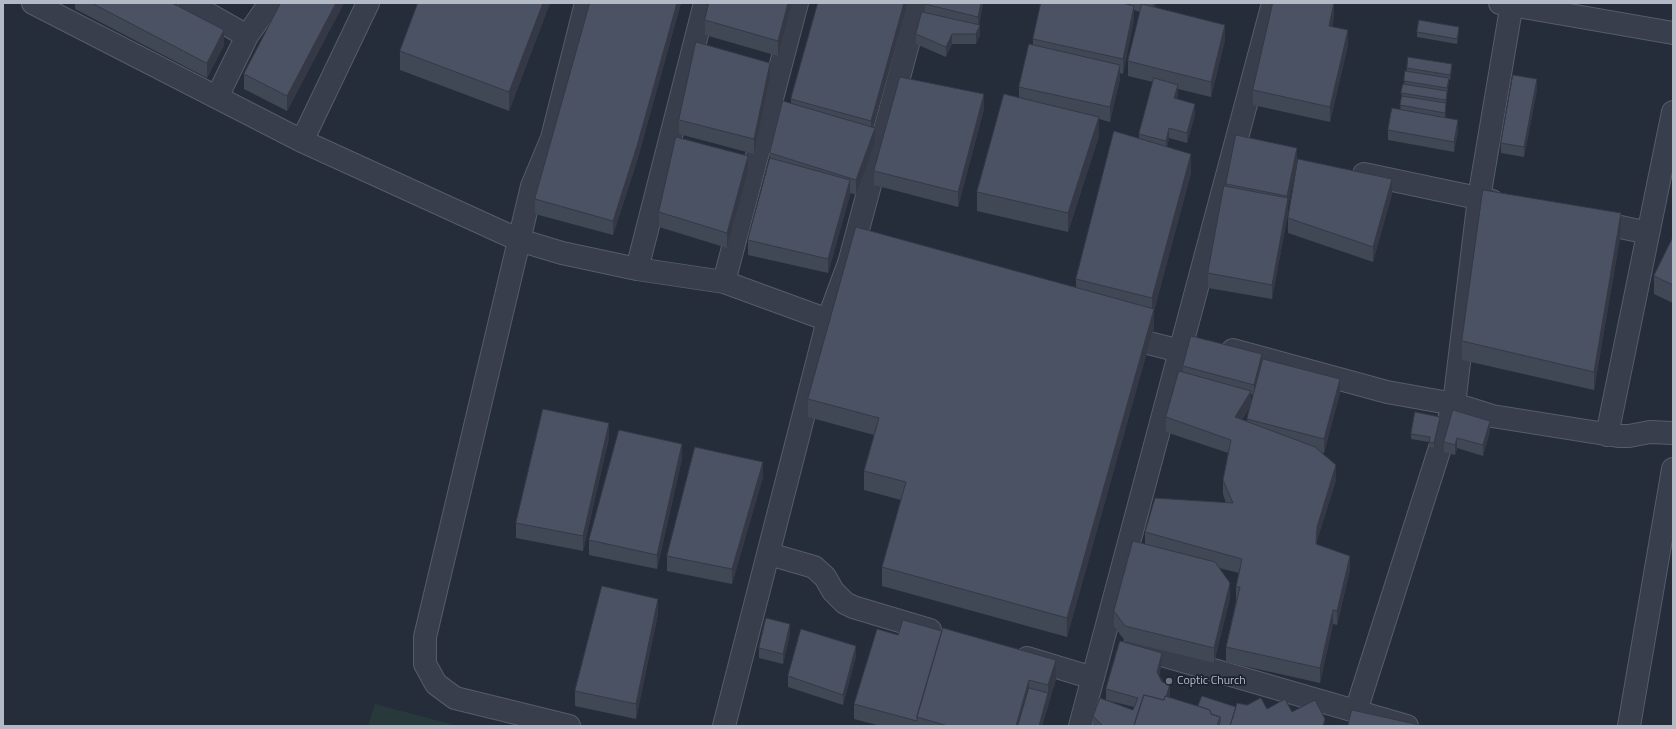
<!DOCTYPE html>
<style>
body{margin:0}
#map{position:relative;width:1676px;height:729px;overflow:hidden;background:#252c3a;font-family:"Titillium Web",sans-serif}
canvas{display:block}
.frame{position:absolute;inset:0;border:4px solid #b4b9c6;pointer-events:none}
</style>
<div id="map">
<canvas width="1676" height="729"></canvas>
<div class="frame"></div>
</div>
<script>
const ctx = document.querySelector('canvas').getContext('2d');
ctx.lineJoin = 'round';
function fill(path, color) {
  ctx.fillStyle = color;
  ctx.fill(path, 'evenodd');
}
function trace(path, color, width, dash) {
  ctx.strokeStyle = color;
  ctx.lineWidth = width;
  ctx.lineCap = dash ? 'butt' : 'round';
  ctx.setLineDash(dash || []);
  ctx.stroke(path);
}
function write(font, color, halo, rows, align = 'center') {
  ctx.font = font + ' "Titillium Web",sans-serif';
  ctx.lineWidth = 3.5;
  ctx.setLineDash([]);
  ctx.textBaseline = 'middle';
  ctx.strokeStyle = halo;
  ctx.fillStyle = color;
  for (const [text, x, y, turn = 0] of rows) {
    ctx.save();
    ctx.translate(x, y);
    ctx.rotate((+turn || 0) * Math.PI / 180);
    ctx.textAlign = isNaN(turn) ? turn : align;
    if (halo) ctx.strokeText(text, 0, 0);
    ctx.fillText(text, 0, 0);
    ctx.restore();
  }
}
const green = new Path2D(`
 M375,704l83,22h-90z`);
const minor = new Path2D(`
 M33,3l269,138 217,99 43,13 75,16 87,13 104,38
 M189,3l58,33
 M1500,3l173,30
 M217,97l30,-61 23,-33
 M302,141l66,-138
 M1364,174l128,27
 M1593,221l55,12
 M637,269l68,-266
 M724,282l73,-279
 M1121,336l59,15
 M1233,350l154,42 67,12 38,12 126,20h11l21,-4 23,1
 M1607,435l66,-323
 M769,554l45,13 11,10 8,14 12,12 8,4 77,23
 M1134,647l273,79
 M1027,658l66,20
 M1356,711l98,-307 25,-206 33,-195
 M569,726l-114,-28 -19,-14 -11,-20v-27l107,-451 20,-48 34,-135
 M724,726l104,-406 21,-57 70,-260
 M1080,726l193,-723
 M1629,726l44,-257`);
const wall = new Path2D(`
 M75,3h97l52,42 -17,33 -132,-69z
 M281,3h63l-57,108 -43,-22v-15z
 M418,3h132l-41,108 -109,-41v-19z
 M590,3h91l-44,158 -24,74 -78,-21v-15z
 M709,3h83l-14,53 -73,-21v-15z
 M818,3h90l-35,125 2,15 -19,52 -6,-2v2l-22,78 -80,-18v-15l22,-79v-8l21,-49v-5z
 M925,3h58l-4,22 1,10 -4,9h-24l-6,13 -30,-13v-10l9,-22z
 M1041,3h86v1l3,1v-2h26l-1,4 70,33 -14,57 -33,-8v6l-1,4 18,16 -8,28 -18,-5 -2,9 24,26 -37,138v16l-87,310 -185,-51v-19l19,-67 -37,-10v-19l10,-36 -66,-18v-18l268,-112v-8l63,-140v-5l14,-52 -25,-6v-15l12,-49 -6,-2v10l-11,54 -3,-1v6l-10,43 -11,-3v17l-31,96 -91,-21v-19l42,-94v-11l14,-42v-6z
 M1334,17l-2,10 16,18 -18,77 -77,-17v-15z
 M1417,32h42l-2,12 -40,-7z
 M1407,68l45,2 -2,10h-1l-3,23v5l-1,10 13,13 -4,21 -66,-12v-10l12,-20 2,-12 -1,-5 3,-9z
 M770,77l-16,77 -75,-20v-14z
 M1537,90l-13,67 -23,-4v-10z
 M984,109l-26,98 -84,-22v-14z
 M1297,163l-9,43v7l-16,86 -64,-11v-15l18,-86v-3z
 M748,171l-21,77 -68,-21v-15z
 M1392,194l-19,68 -85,-29v-15z
 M1621,232l-27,158 -132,-30v-19z
 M1673,237v66l-19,-9v-18z
 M1262,361l78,32 -16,60h-3l15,27 -19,61v3l33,26 -13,55 -4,-1 -13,59 -94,-21v-15l10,-46v-14l3,-14 -20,-5 11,30 -16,65 -89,-22 -11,-15v-15l31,-67v-12l81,-29 -3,-9v-14l5,-27 -62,-21v-15l17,-45v-6zM1251,394l2,1 -2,11zM1251,406l-4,15 -5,-2z
 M1490,421v10l-7,25 -26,-8 -2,7 -11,-3v-10z
 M1440,422l-6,26 -5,-1v-5l-18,-3v-5z
 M609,438l-26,113 -67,-13v-15z
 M682,459l-25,110 -68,-14v-15z
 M763,477l-31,107 -65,-13v-15z
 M658,614l-22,105 -61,-13v-15z
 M790,634l-7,30 -24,-6v-10z
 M898,635l158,44 -14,47h-161l-27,-7v-15z
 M856,656l-13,49 -55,-18v-11z
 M1162,663l-3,12 11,19 -1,4 29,8 38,1 11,-2 20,4 25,3 33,14h-232v-10l40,-6 1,-3 -28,-7v-11z`);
const shadedWall = new Path2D(`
 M336,3h8l-57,108v-15z
 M543,3h7l-41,108v-19z
 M677,3h4l-44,158 -24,74v-14z
 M788,3h4l-14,53v-15z
 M904,3h4l-37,132v-14z
 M981,3h2l-5,25v-11z
 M1154,3h2l-3,11v-10z
 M1334,3v14l-5,24v-15z
 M1134,6v14l-11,54v-15z
 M980,25v10l-4,9v-10z
 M1225,25v15l-14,57v-15z
 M1459,27v5l-2,12v-5z
 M224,30v15l-17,33v-15z
 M1348,30v15l-18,77v-15z
 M952,34v10l-6,13v-10z
 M770,63v14l-16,77v-15z
 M1452,64v6l-2,10v-5z
 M1120,65v14l-10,43v-15z
 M1449,78v5l-2,10v-5z
 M1537,79v11l-13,67v-10z
 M1178,85v10l-4,14v-11z
 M984,94v15l-26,98v-15z
 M1446,103v5l-1,10v-5z
 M1195,104v11l-8,28v-10z
 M1099,117v19l-31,96v-19z
 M1458,120v11l-4,21v-10z
 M875,128v15l-19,52v-15z
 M1169,128v10l-3,14v-11z
 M1297,148v15l-9,43v7l-16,86v-14l15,-81v-8z
 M1191,154v19l-37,138v16l-87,310v-19l85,-303v-17z
 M748,156v15l-21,77v-15z
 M1392,179v15l-19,68v-15z
 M850,180v15l-22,78v-14z
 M1621,213v19l-27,158v-18z
 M1262,354v11l-8,30v-10z
 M1340,379v14l-16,60v-14z
 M1251,391v15l-16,25v-14z
 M1440,417v5l-6,26v-5z
 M1490,421v10l-7,25v-11z
 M609,423v15l-26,113v-15z
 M1457,438v10l-2,7v-10z
 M682,444v15l-25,110v-14z
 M763,462v15l-31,107v-15z
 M1336,465v15l-19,61 -1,17 1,-31z
 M1350,556v14l-13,55v-14z
 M1230,583v15l-16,65v-15z
 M658,599v15l-22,105v-15z
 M1333,610v14l-13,59v-15z
 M790,624v10l-7,30v-10z
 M856,646v10l-13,49v-10z
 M1162,653v10l-5,19v-10z
 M1056,660v19l-14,47h-3l9,-33v-8z
 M1029,680v18l-8,28h-5z
 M1170,684v10l-6,21v-10z`);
const building = new Path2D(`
 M92,3h80l52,27 -17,33z
 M281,3h55l-49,93 -43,-22z
 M418,3h125l-34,89 -109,-41z
 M590,3h87l-40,143 -24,75 -78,-22z
 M709,3h79l-10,38 -73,-21z
 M818,3h86l-33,118 -80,-22z
 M925,3h56l-3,14 -53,-13z
 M1041,3h81l12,3 -11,53 -90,-20z
 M1273,3h61l-5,23 19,4 -18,77 -77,-17z
 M1142,4l83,21 -14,57 -83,-21z
 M922,12l58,13 -4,9h-24l-6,13 -30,-13z
 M1419,20l40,7 -2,12 -40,-7z
 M696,42l74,21 -16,76 -75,-19z
 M1029,44l91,21 -10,42 -91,-20z
 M1408,57l44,7 -2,11 -43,-7z
 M1405,71l44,7 -2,10 -43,-7z
 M1513,75l24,4 -13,68 -23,-4z
 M900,77l84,17 -26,98 -84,-21z
 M1154,78l24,7 -4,13 21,6 -8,29 -18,-5 -3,13 -27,-7z
 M1403,84l44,7 -1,9 -45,-7z
 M1004,94l95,23 -31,96 -91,-21z
 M1402,96l44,7 -1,10 -45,-8z
 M783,101l92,27 -19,52 -86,-27z
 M1392,108l66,12 -4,22 -66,-12z
 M1114,131l77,23 -39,144 -76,-19z
 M1236,135l61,13 -10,48 -61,-12z
 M676,137l72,19 -21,77 -68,-21z
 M770,158l80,22 -22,79 -80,-19z
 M1298,159l94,20 -19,68 -85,-29z
 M1224,186l64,12 -16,87 -64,-12z
 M1483,190l138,23 -27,159 -132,-31z
 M856,227l298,82 -87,309 -185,-51 24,-85 -42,-11 15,-53 -71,-19z
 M1673,237v48l-19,-9z
 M1191,336l71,18 -8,31 -71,-19z
 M1263,359l77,20 -16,60 -77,-20z
 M1179,371l72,20 -16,26 80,30 21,18 -19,62 -1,17 34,12 -13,55 -4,-1 -13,58 -94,-21 14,-60h-4l6,-28 -97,-27 10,-34 78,5 -10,-23 8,-40 -65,-23z
 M543,409l66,14 -26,113 -67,-13z
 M1453,410l37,11 -7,24 -26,-7 -2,7 -11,-3z
 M1415,412l25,5 -6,26 -5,-1 1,-5 -19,-3z
 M619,430l63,14 -25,111 -68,-15z
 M695,447l68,15 -31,107 -65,-13z
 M1133,541l82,21 15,21 -16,65 -89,-22 -11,-15z
 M602,586l56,13 -22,105 -61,-13z
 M766,618l24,6 -7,30 -24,-6z
 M903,620l39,11 -25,86v4l-63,-17 23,-75 21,6z
 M943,628l113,32 -8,25 -19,-5 -13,46h-68l-31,-9z
 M801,629l55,17 -13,49 -55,-19z
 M1120,641l42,12 -5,19 5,10 8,2 -4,13 -1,-1 -1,4 -20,-5 -10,31h-31l-10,-10 7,-18 33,12 5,-12 -32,-9z
 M1029,688l19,5 -9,33h-21z
 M1144,695l20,5 1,-4 45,14 1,4 9,3 -3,9h-83z
 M1202,696l34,11 -6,19h-11l1,-5v-4l-9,-3 -1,-4 -12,-4z
 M1261,698l6,11 18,-10 7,13 23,-12 10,19 -2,7h-93l7,-23 10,2z
 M1352,710l72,16h-76z`);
const markers = [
 [1169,681,4,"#6b7280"]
];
const poiNames = [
 ["Coptic Church",1177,681]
];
fill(green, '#28393c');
trace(minor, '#575c69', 24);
trace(minor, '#383e4b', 22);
fill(wall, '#404755');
fill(shadedWall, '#343945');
fill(building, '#4b5263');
trace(building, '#343945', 1);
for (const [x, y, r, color] of markers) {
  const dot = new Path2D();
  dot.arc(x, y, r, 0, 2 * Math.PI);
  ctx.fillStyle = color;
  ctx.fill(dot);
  trace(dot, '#1e2330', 1.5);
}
write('12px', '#b4b9c6', '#1e2330', poiNames, 'left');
</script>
